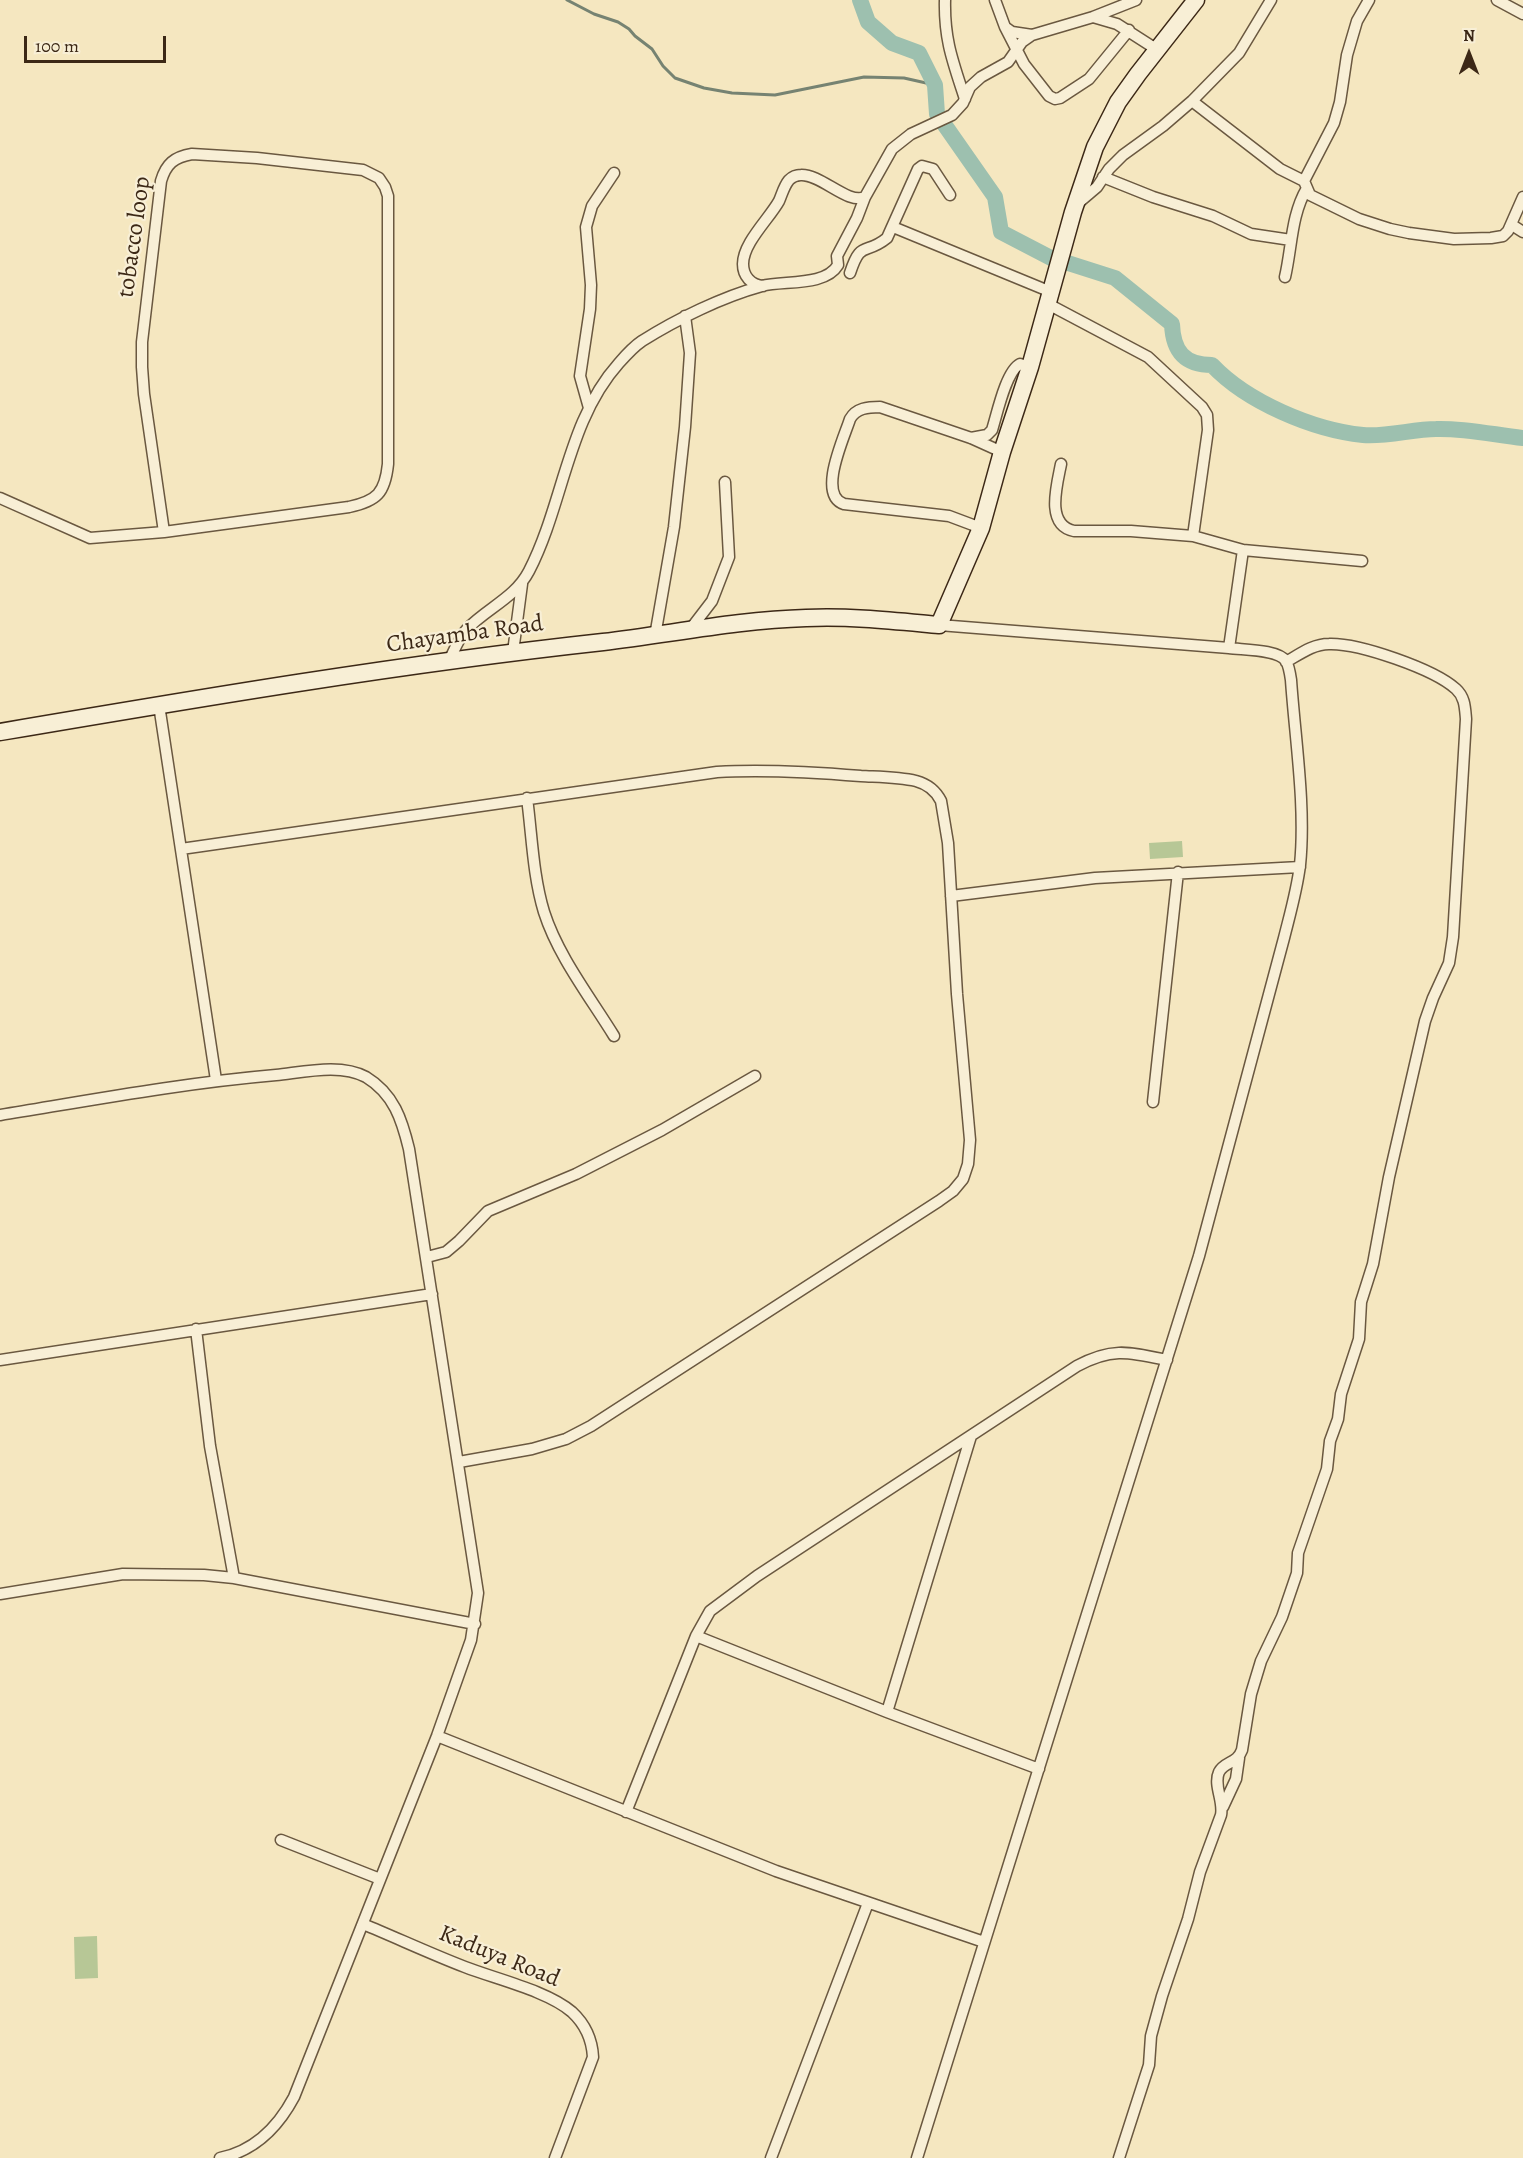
<!DOCTYPE html>
<style>
body{margin:0}
#map{position:relative;width:1523px;height:2158px;overflow:hidden;background:#f5e7c0;font-family:Alegreya,serif}
canvas{display:block}
.north{position:absolute;left:1439px;top:24px;width:60px;height:60px;-webkit-text-stroke:4px #f8efd6;paint-order:stroke;rotate:0deg;font-size:16px;font-weight:700;line-height:24px;text-align:center;color:#3c2816}
.north::after{content:'';display:block;margin:auto;width:21px;height:27px;background:#3c2816;clip-path:polygon(50% 0,100% 100%,50% 72%,0 100%)}
.scale{position:absolute;left:24px;top:36px;width:142px;height:27px;box-sizing:border-box;border:3px solid #3c2816;border-top:0;padding-left:8px;font-size:18px;line-height:21px;white-space:nowrap;color:#3c2816;-webkit-text-stroke:4px #f8efd6;paint-order:stroke}
</style>
<div id="map">
<canvas width="1523" height="2158"></canvas>
<div class="north">N</div>
<div class="scale">100 m</div>
</div>
<script>
const ctx = document.querySelector('canvas').getContext('2d');
ctx.lineJoin = 'round';
function fill(path, color) {
  ctx.fillStyle = color;
  ctx.fill(path, 'evenodd');
}
function trace(path, color, width, dash) {
  ctx.strokeStyle = color;
  ctx.lineWidth = width;
  ctx.lineCap = dash ? 'butt' : 'round';
  ctx.setLineDash(dash || []);
  ctx.stroke(path);
}
function write(font, color, halo, rows, align = 'center') {
  ctx.font = font + ' Alegreya,serif';
  ctx.lineWidth = 4.5;
  ctx.setLineDash([]);
  ctx.textBaseline = 'middle';
  ctx.strokeStyle = halo;
  ctx.fillStyle = color;
  for (const [text, x, y, turn = 0] of rows) {
    ctx.save();
    ctx.translate(x, y);
    ctx.rotate((+turn || 0) * Math.PI / 180);
    ctx.textAlign = isNaN(turn) ? turn : align;
    if (halo) ctx.strokeText(text, 0, 0);
    ctx.fillText(text, 0, 0);
    ctx.restore();
  }
}
const green = new Path2D(`
 M1182,841l1,16 -33,2 -1,-16z
 M97,1936l1,42 -23,1 -1,-42z`);
const stream = new Path2D(`
 M567,0l27,14 24,8 11,7 6,7 17,13 11,17 12,12 29,10 28,5 43,2 89,-18 40,1 31,7`);
const river = new Path2D(`
 M860,0l8,22 24,21 27,10 16,32 2,29 58,83 6,35 50,26
 M1068,263l47,15 57,46c1,27 12,41 40,41 35,37 101,65 151,70 24,2 50,-6 73,-6 29,-1 59,6 87,9`);
const street = new Path2D(`
 M945,0c-1,40 8,62 20,99
 M995,0l10,27 7,5 20,3 61,-18 43,-17
 M1497,0l26,14
 M1093,17l24,7 39,25
 M1005,27l19,37 25,32 6,3 5,-1 29,-19 40,-49
 M1192,101l88,68 24,12 6,14 49,24 31,10 19,4 45,6 37,-1 12,-2 5,-5 15,-34
 M192,154l65,4 106,12 16,8 6,9 3,9v268c-3,29 -11,37 -39,43l-185,25 -20,-138 -2,-27v-25l19,-161c5,-17 13,-24 31,-27z
 M1103,177l50,20 60,19 38,18 40,6
 M1304,181l30,-58 6,-21 7,-47 10,-34 12,-21
 M1077,204l20,-17 12,-18 14,-14 40,-29 29,-25 47,-48 32,-53
 M1512,225l11,7
 M893,227l158,65
 M850,273c11,-34 15,-17 37,-35l31,-69 4,-3 11,3 17,26
 M1285,277c7,-30 6,-62 22,-89
 M763,286c-12,-1 -20,-10 -20,-22 0,-21 26,-45 36,-63 3,-7 5,-15 10,-21 3,-3 8,-5 12,-5 20,-1 47,30 64,22
 M1048,304l100,53 54,50 5,8 1,15 -15,106
 M589,408l-9,-32 10,-67 1,-24 -5,-58 6,-21 22,-33
 M971,438l16,-3 5,-5c5,-16 14,-59 28,-66l10,3
 M1061,464c-4,21 -16,61 13,67h57l62,5 50,14 119,11
 M0,498l90,40 74,-6
 M981,528l-32,-12 -105,-12c-27,-9 0,-66 6,-85 6,-11 18,-12 30,-12l91,31 31,14
 M689,631l23,-30 17,-44 -4,-75
 M655,636l19,-109 11,-100 5,-74 -5,-37
 M1229,648l14,-98
 M513,652l9,-68
 M449,661c5,-10 10,-24 18,-32 20,-21 48,-31 62,-58 35,-68 38,-150 90,-208 7,-8 14,-16 23,-22 35,-22 80,-44 120,-55 21,-6 63,1 76,-21l-1,-9 20,-38 8,-21 27,-48 19,-15 41,-19 11,-12 7,-16 11,-10 27,-15 14,-20 10,-7
 M159,705l57,375
 M527,798c5,38 6,78 17,114 14,44 46,85 70,124
 M181,849l536,-77c48,-3 96,0 144,4 18,1 38,1 55,5 11,3 20,10 25,20l7,42 9,151 13,146 -2,24 -5,15 -10,12 -14,10 -348,225 -25,13 -34,10 -73,13
 M951,896l144,-18 205,-11
 M1153,1102l25,-230
 M0,1115c92,-15 183,-32 276,-40 28,-3 65,-12 90,2 28,17 36,43 43,72l69,444 -7,47 -34,96 -143,361c-16,30 -40,54 -74,61
 M427,1257l19,-5 13,-11 29,-30 88,-37 86,-44 93,-54
 M196,1329l14,117 24,132
 M0,1360l432,-66
 M0,1594l123,-20 81,1 30,3 241,46
 M696,1636l191,76 152,57
 M887,1712l84,-276
 M437,1736l339,135 208,71
 M1223,1807l13,-28 3,-21
 M626,1812l70,-176 14,-25 47,-35 320,-210c35,-19 52,-14 90,-6
 M281,1840l99,39
 M363,1924c34,14 68,30 102,43 31,12 83,24 107,45 14,13 20,27 21,45l-38,101
 M771,2158l97,-255
 M917,2158l282,-902 85,-318c6,-24 13,-48 16,-73 6,-58 -5,-127 -9,-185 -1,-7 -2,-14 -5,-19 -8,-12 -44,-11 -57,-13l-290,-23
 M1119,2158l30,-93 2,-29 11,-40 26,-77 12,-47 21,-57c3,-14 -8,-30 -2,-43 6,-11 18,-8 23,-22l9,-56 10,-33 21,-44 15,-44 1,-20 29,-84 3,-28 8,-22 3,-25 18,-55 2,-37 12,-38 16,-87 36,-156 8,-23 16,-35 4,-26 13,-218c-1,-11 -1,-22 -10,-30 -22,-20 -97,-46 -127,-45 -16,0 -29,10 -43,18`);
const secondary = new Path2D(`
 M0,732c200,-34 401,-68 603,-90 68,-8 135,-22 203,-24 45,-2 89,3 133,7l42,-97 21,-76 28,-85 43,-155 22,-65 23,-45 20,-28 58,-74`);
const streetNames = [
 ["tobacco loop",135,237,-82],
 ["Chayamba Road",465,635,-8],
 ["Kaduya Road",499,1957,22]
];
fill(green, '#b7c796');
trace(stream, '#768372', 3);
trace(river, '#9dc0af', 16);
trace(street, '#6a5840', 13);
trace(secondary, '#3c2816', 19);
trace(street, '#f8efd6', 10);
trace(secondary, '#f8efd6', 16);
write('24px', '#3c2816', '#f8efd6', streetNames);
</script>
